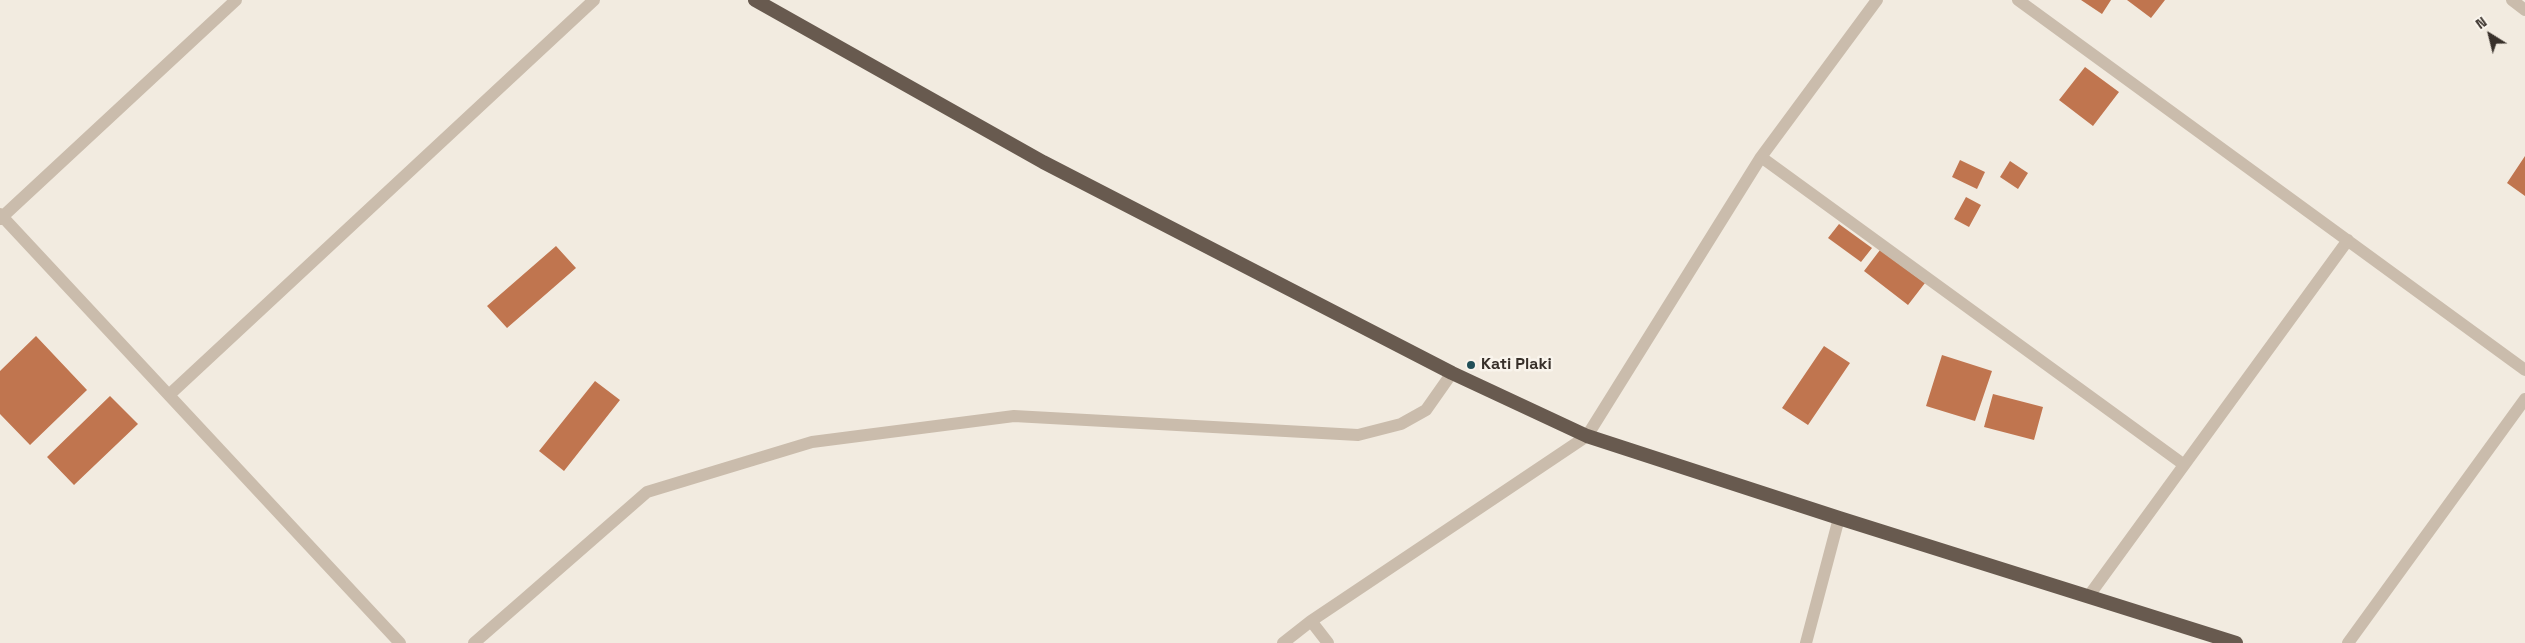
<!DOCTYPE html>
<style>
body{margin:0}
#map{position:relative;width:2525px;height:643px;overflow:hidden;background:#f2ebe0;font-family:"Space Grotesk",sans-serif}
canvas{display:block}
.north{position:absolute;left:2465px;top:10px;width:50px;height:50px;-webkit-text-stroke:4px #f9f4ec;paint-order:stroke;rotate:324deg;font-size:14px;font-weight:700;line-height:20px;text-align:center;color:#38302a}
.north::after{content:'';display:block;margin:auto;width:18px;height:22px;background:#38302a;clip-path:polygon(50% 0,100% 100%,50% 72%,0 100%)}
</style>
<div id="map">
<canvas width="2525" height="643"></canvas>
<div class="north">N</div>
</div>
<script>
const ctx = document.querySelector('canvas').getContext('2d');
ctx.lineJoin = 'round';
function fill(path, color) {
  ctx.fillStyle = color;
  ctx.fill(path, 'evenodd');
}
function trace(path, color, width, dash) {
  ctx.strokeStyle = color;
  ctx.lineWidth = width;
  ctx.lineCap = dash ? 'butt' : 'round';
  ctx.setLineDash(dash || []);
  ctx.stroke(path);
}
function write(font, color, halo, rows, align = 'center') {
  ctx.font = font + ' "Space Grotesk",sans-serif';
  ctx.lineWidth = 5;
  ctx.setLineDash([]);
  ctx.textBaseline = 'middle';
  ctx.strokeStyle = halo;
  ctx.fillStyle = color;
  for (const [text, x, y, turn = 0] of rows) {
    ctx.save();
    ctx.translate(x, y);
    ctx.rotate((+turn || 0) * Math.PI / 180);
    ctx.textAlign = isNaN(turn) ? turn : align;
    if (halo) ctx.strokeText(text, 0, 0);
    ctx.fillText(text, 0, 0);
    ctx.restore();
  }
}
const building = new Path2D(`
 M2081,0h30l-9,14z
 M2127,0h38l-14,18z
 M2085,67l34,25 -26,34 -34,-26z
 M2525,156v40l-18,-13z
 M1960,160l25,12 -8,17 -25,-12z
 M2010,161l18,12 -10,16 -18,-12z
 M1966,197l15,8 -12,22 -15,-8z
 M1839,224l33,24 -11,14 -33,-24z
 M556,246l20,22 -69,60 -20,-22z
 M1880,250l45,33 -17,22 -44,-34z
 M36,336l51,54 -57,55 -30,-31v-43z
 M1824,346l26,17 -42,62 -26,-17z
 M1942,355l50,16 -17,50 -49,-15z
 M595,381l25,19 -56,71 -25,-20z
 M1993,394l50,13 -9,33 -50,-13z
 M110,396l28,28 -64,61 -27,-28z`);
const minor = new Path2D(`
 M2018,0l507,370
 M2512,0l13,10
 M1761,157l422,307
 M0,214l400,429
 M0,219l236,-219
 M169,395l425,-395
 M2088,597l260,-357
 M1311,621l17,22
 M474,643l173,-151 165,-50 202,-26 344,19 43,-11 25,-14 26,-37
 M1283,643l28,-22 276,-185 174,-279 116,-157
 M1806,643l33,-125
 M2348,643l177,-244`);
const trunk = new Path2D(`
 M755,0l288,162 409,211 135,63 252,82 397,125`);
const markers = [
 [1471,365,5,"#224f58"]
];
const poiNames = [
 ["Kati Plaki",1481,365]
];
fill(building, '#c0754f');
trace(minor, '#cabcac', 12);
trace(trunk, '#685a4f', 14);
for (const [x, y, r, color] of markers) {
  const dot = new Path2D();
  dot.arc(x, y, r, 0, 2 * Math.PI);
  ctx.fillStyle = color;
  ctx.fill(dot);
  trace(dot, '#f9f4ec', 2);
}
write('bold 16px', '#38302a', '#f9f4ec', poiNames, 'left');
</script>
